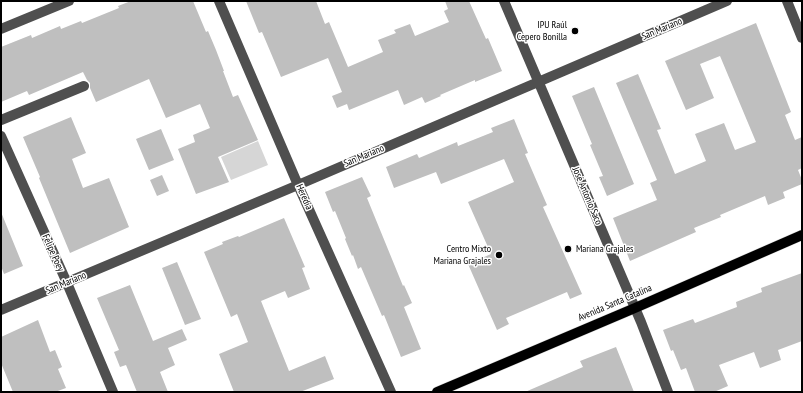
<!DOCTYPE html>
<meta charset="utf-8">
<style>
body{margin:0}
#map{position:relative;width:803px;height:393px;overflow:hidden;background:#fff;font-family:"PT Sans Narrow",sans-serif}
canvas{display:block}
.frame{position:absolute;inset:0;border:2px solid #000;pointer-events:none}
</style>
<div id="map">
<canvas width="803" height="393"></canvas>
<div class="frame"></div>
</div>
<script>
const ctx = document.querySelector('canvas').getContext('2d');
ctx.lineJoin = 'round';
function fill(path, color) {
  ctx.fillStyle = color;
  ctx.fill(path, 'evenodd');
}
function trace(path, color, width, dash) {
  ctx.strokeStyle = color;
  ctx.lineWidth = width;
  ctx.lineCap = dash ? 'butt' : 'round';
  ctx.setLineDash(dash || []);
  ctx.stroke(path);
}
function write(font, color, halo, rows, align = 'center') {
  ctx.font = font + ' "PT Sans Narrow",sans-serif';
  ctx.lineWidth = 3;
  ctx.setLineDash([]);
  ctx.textBaseline = 'middle';
  ctx.strokeStyle = halo;
  ctx.fillStyle = color;
  for (const [text, x, y, turn = 0] of rows) {
    ctx.save();
    ctx.translate(x, y);
    ctx.rotate((+turn || 0) * Math.PI / 180);
    ctx.textAlign = isNaN(turn) ? turn : align;
    if (halo) ctx.strokeText(text, 0, 0);
    ctx.fillText(text, 0, 0);
    ctx.restore();
  }
}
const green = new Path2D(`
 M258,141l10,24 -37,15 -10,-23z`);
const building = new Path2D(`
 M131,1h62l13,31 2,-1 8,19 8,21h-1l10,26 5,-2 20,45 -40,17 11,25 -33,12 -18,-45 17,-7 -2,-7 17,-7 -10,-24 -34,14 -17,-39 -53,23 -6,-14v-5l-3,-3 -4,-8 -54,23 -2,-4 -26,11v-55l30,-12 1,3 28,-12 1,3 20,-8 1,2 37,-15 -1,-2z
 M246,1h70l9,23 4,-2 19,45 35,-15 -5,-12 18,-7 -2,-3 16,-6 5,12 34,-14 -5,-11 4,-2 -3,-8h24l17,38 2,-1 14,33 -27,11v-2l-35,15 1,1 -16,7 -3,-6 -18,8 -6,-15 -49,20 -2,-6 -10,4 -5,-12 10,-4 -14,-34 -47,19 -19,-45 -3,1z
 M756,23l35,89 -6,3 10,25 7,-3v31l-4,2 4,10v4l-19,8 2,6 -17,7 -3,-9 -45,19 1,2 -27,11 2,4 -66,29 -17,-43 44,-18 -7,-17 7,-3 -41,-97 22,-9 23,55 -4,1 18,44 31,-13 -11,-27 29,-11 11,27 21,-8 -36,-86 -20,8 14,34 -28,12 -21,-49z
 M594,87l40,97 -27,12 -8,-19 4,-1 -13,-31 2,-1 -20,-48z
 M71,117l15,36 -14,6 11,29 26,-10 20,49 -59,26 -31,-75 1,-1 -17,-40z
 M514,119l14,34 -3,1 22,51 -4,2 39,87 -12,5 -3,-7 -61,26 3,6 -12,6 -29,-66 23,-10 -23,-52 46,-20 -10,-23 -63,25 -5,-12 -42,16 -8,-21 31,-13 2,4 38,-16 1,4 35,-14 -2,-4z
 M161,129l13,31 -25,10 -13,-31z
 M162,175l7,16 -12,5 -7,-16z
 M362,177l9,19 -4,2 36,88 1,-1 8,18 -8,4 17,42 -20,8 -17,-42 -2,1 -21,-49 -3,2 -5,-14 -1,1 -7,-17 1,-1 -11,-27 -2,1 -8,-20z
 M1,212l22,54 -19,8 -3,-8z
 M284,218l21,49 -3,1 8,21 -22,9 -3,-7 -24,10 28,70 36,-15 9,23 -34,13h-66l-15,-38 29,-12 -11,-28 -6,3 -27,-65 19,-8 -1,-2 16,-6 1,1z
 M177,262l24,57 -16,6 -23,-57z
 M802,273v68l-24,9 3,10 -21,8 -6,-16 -35,13 9,21 -14,6h-19l-9,-24 -5,2 -8,-20 -2,1 -8,-21 30,-11 2,4 42,-16 -1,-5 26,-10 -1,-4z
 M130,285l23,56 29,-12 5,11 -19,8 7,17 -15,7 8,20h-31l-11,-27 -6,2 -6,-15 5,-2 -22,-52z
 M38,320l12,32 5,-2 7,17 -4,2 8,19 -11,4h-42l-12,-29v-26z
 M616,347l18,45h-109l58,-25 -3,-6z`);
const minor = new Path2D(`
 M219,1l79,184 93,207
 M504,1l137,321 27,70
 M787,1l15,37
 M1,29l68,-28
 M1,120l83,-34
 M1,136l66,147 46,109
 M1,310l297,-125 429,-184`);
const major = new Path2D(`
 M437,392l198,-84 167,-73`);
const markers = [
 [575,31,4,"#000"],
 [568,249,4,"#000"],
 [499,255,4,"#000"]
];
const poiNames = [
 ["IPU Raúl",567,25],
 ["Cepero Bonilla",567,37],
 ["Centro Mixto",491,249],
 ["Mariana Grajales",491,261],
 ["Mariana Grajales",576,249,"left"]
];
const streetNames = [
 ["San Mariano",662,29,-23],
 ["San Mariano",364,156,-23],
 ["José Antonio Saco",587,196,67],
 ["Heredia",304,197,66],
 ["Felipe Poey",53,253,66],
 ["San Mariano",66,283,-23],
 ["Avenida Santa Catalina",615,303,-23]
];
fill(green, '#d6d6d6');
fill(building, '#bfbfbf');
trace(major, '#dbdbdb', 11);
trace(minor, '#4f4f4f', 10);
trace(major, '#000', 10);
for (const [x, y, r, color] of markers) {
  const dot = new Path2D();
  dot.arc(x, y, r, 0, 2 * Math.PI);
  ctx.fillStyle = color;
  ctx.fill(dot);
  trace(dot, '#fff', 1.5);
}
write('10px', '#000', '#fff', poiNames, 'right');
write('10px', '#000', '#fff', streetNames);
</script>
